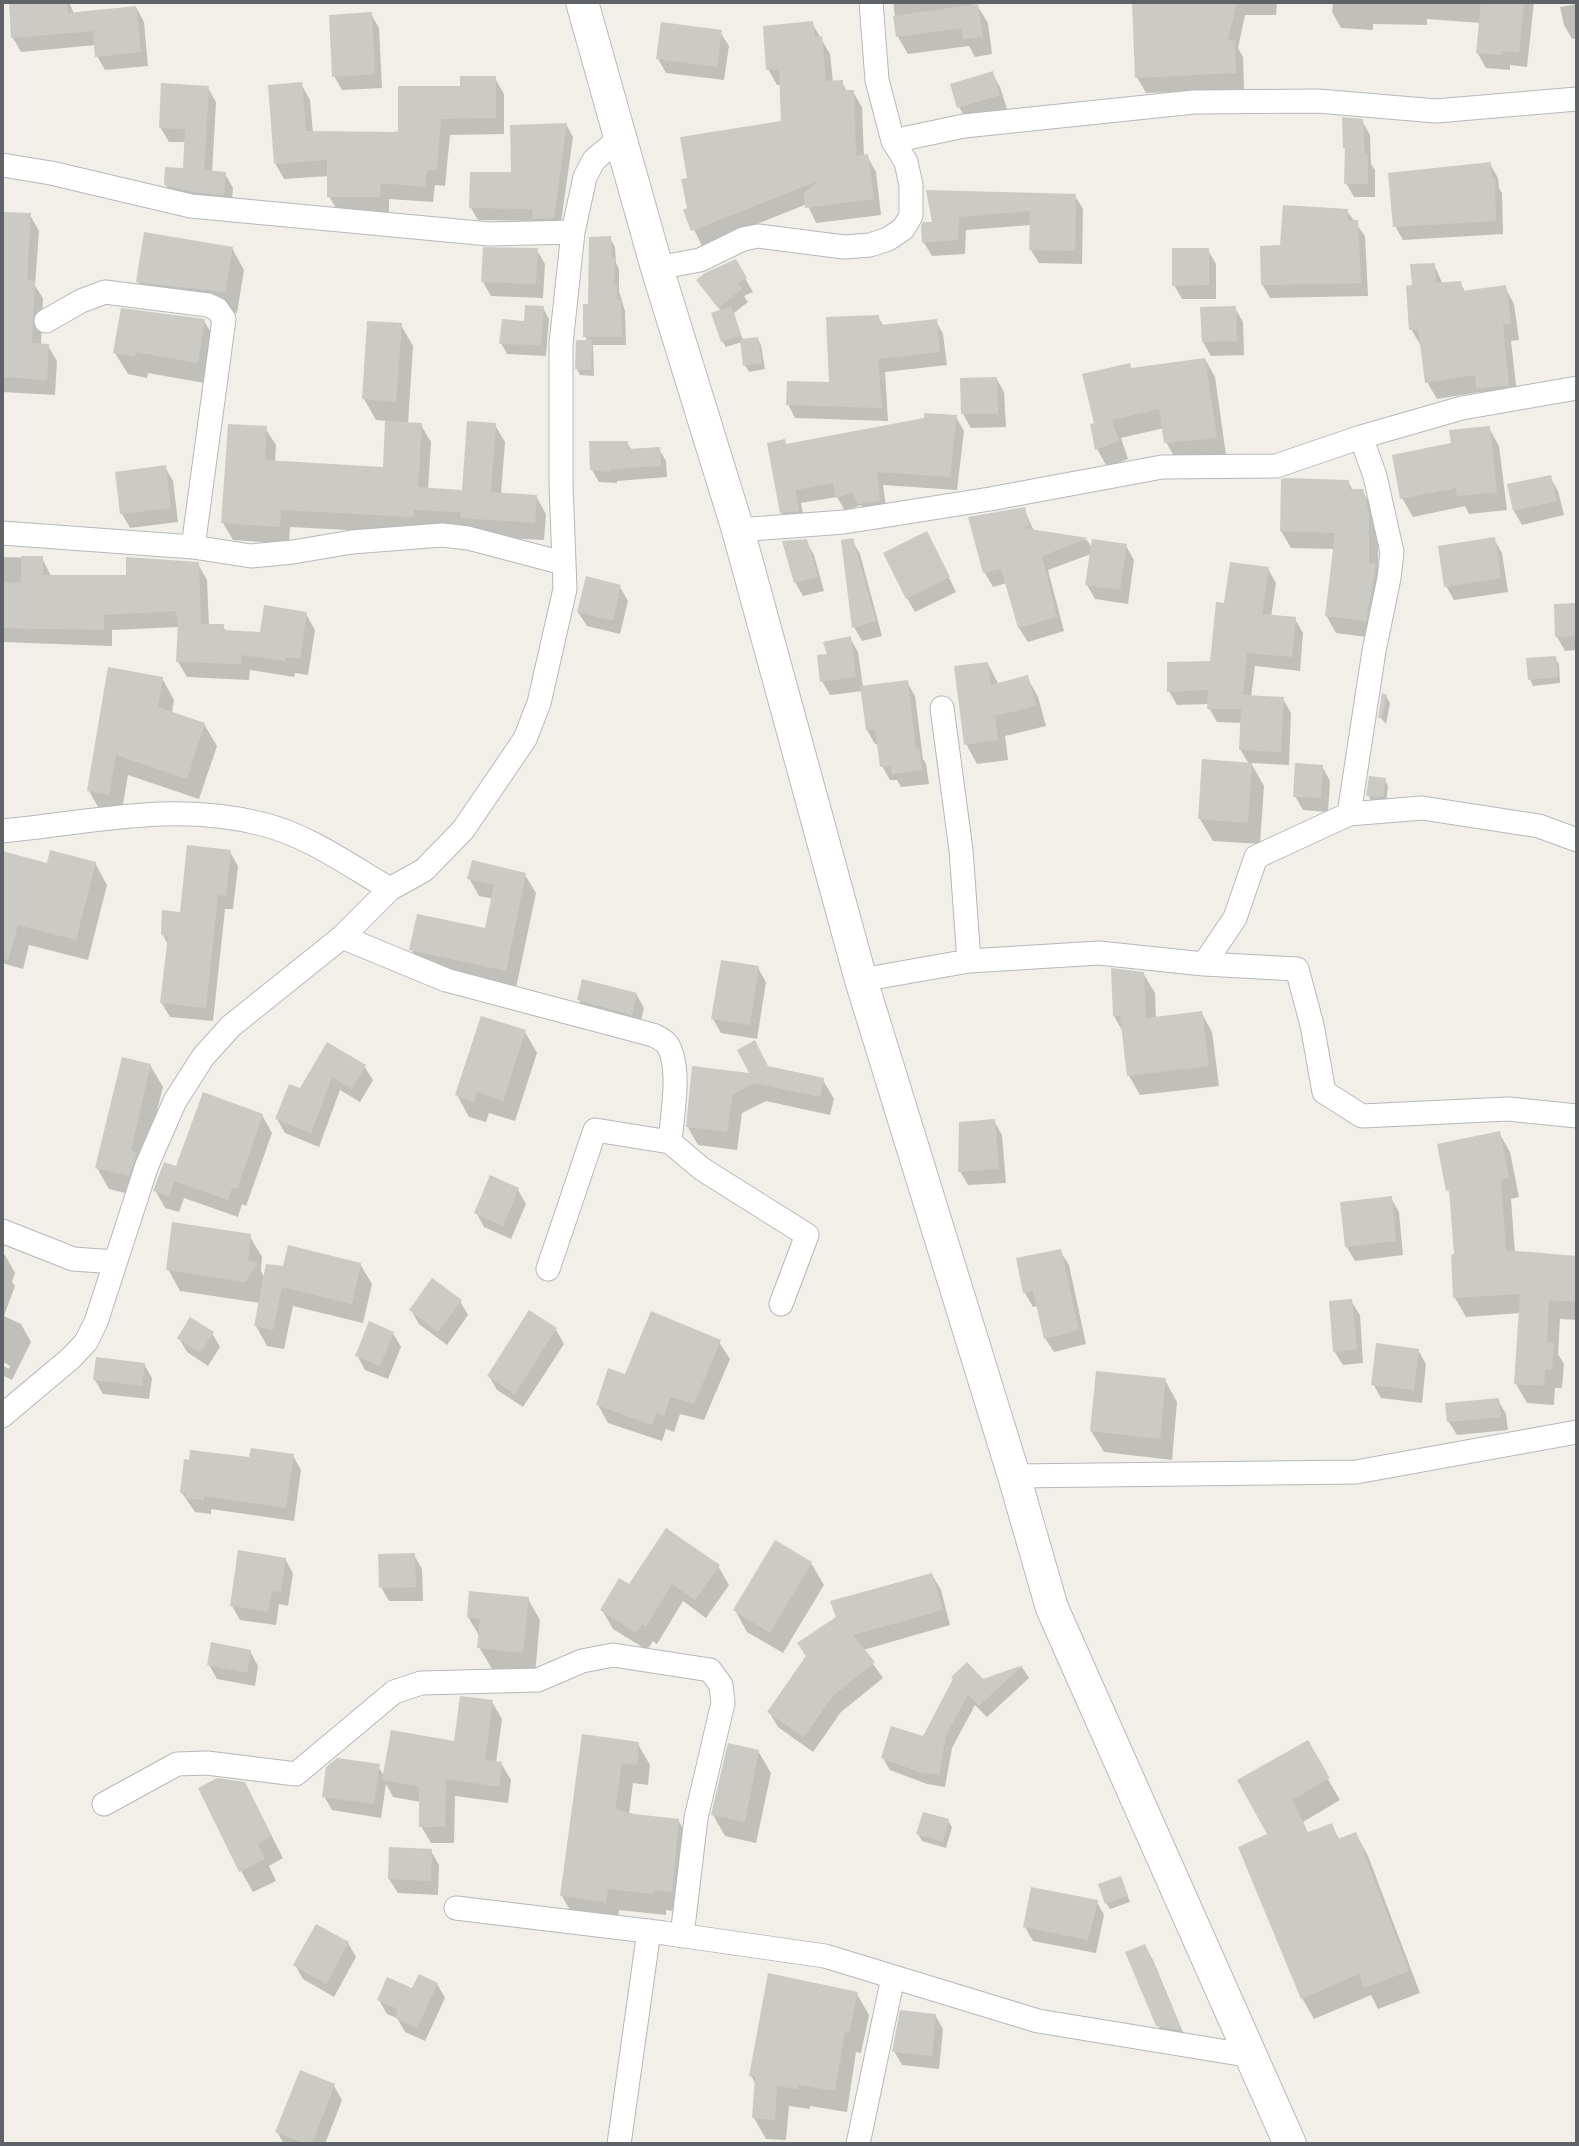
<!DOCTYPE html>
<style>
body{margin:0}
#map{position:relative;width:1579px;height:2146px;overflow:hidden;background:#f1efe8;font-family:"DejaVu Sans",sans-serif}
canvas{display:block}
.frame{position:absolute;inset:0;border:4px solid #5f6368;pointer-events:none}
</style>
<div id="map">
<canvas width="1579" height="2146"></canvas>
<div class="frame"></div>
</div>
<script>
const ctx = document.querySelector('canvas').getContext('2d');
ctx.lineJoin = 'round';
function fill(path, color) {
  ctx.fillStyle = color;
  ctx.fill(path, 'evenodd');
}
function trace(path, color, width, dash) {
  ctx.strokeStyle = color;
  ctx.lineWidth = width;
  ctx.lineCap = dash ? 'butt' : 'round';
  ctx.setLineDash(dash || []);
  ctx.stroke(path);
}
const shadow = new Path2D(`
 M10,2h59l5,12 62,-7 8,15 4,44 -43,4 -8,-14 -1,-11 -75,7 -8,-14z
 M893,2h81v4l3,-1 11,18 4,31 -17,3 -6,-11 -61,8 -10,-17z
 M1149,2h128l-1,13h-31l-7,33 5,9 1,32 -98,4 -9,-16z
 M1333,2h201l-7,65 -17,-2v5l-24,-2 -9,-16 4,-29 -54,-4v6l-54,-1v6l-32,-2 -9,-16z
 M1577,4v34l-5,1 -8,-14 -4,-18z
 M371,14l8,14 3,60 -40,2 -8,-14z
 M812,23l18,31 3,28h9l5,10h6l9,15 2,50 3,-1 9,16 5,43 -65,8 -9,-19 -105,42 -17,-35 97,-89 -1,-37h-4l-9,-16z
 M720,32l9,14 -5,34 -58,-7 -8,-14z
 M992,73l8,14 7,22 -40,12 -8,-14z
 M495,78l9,16v40l-54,1 -5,51 -10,-1 -2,17 -44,-3v14l-51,-1 -9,-16v-20l-45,3 -9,-16 26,-79 9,16 3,33 82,1 67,-47z
 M208,88l8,14 -4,71 13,1 8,14 -2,20 -57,-9 -8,-14 18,-15 2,-28h-17l-9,-15z
 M1362,121l8,14 1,29 4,6v27h-21l-8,-14 1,-31 -3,-5z
 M566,124l7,13 -13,93 -19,1 -6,-10 -57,-1 -7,-12z
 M1490,164l8,14 1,10 3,5 1,41 -100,6 -8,-14z
 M928,192l147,4 8,13 -1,55 -43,-1 -8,-13v-25l-65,5 -1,24 -33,2 -8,-13 10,-20z
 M1347,211l18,25 3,60 -98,2 -8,-14 20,-37z
 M2,214l28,1 9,16 -4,55 8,12 -2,47 7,1 9,15 -2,34 -53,-3z
 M610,238l5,9 1,16 3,6v22l6,20 1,34h-33l1,31 -14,-1 -3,-6 11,-27 -3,-6 4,-30z
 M232,248l12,22 -7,43 -87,-10 -12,-22z
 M537,250l8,14 -2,34 -52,-2 -8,-14z
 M1208,250l8,14v35h-34l-8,-14z
 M735,261l18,31 -9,4 4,6 -14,11 9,28 15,-2 3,6 4,24 -16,3 -4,-7 -3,-23 -16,5 -4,-6 -1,-30 -22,-31z
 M1434,264l9,21 17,-2 6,10 39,-6 9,17 5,36 -8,1 7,61 -30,3 -8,-13 -43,7 -10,-17 -6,-36 -10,-17 3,-42z
 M543,308l6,11 -3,37 -39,-2 -6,-11z
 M1235,308l8,14 1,33 -33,1 -8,-14z
 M878,317l6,10 52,-6 7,13 4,31 -62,7 3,49 -93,-3 -7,-14 43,-20z
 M204,321l13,21 -7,42 -62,-11 -1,5 -19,-4 -13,-21z
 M401,325l12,21 -5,78 13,1 10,17 -3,48 36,2 31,-67 10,17 -4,52 35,2 10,18 -2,26 -254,-13 -1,17 -56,-4 -10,-17 42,-95 11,17 -1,17 109,7 3,-48 -11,-1 -12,-21z
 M1205,359l10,18 11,78 -50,5 -10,-18 -2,-14 -43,10 7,21 -21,8 -10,-18 -1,-24 36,-55z
 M996,378l8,14 2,35 -35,1 -8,-14z
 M956,417l8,14 -7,59 -74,-5 4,29 -19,3 -7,-12 -16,6 -8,-14 -36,6 4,22 -15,1 -9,-14 6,-66z
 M1489,428l10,18 8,64 -38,4 -4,-8 -52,11 -11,-19z
 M627,442l5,9 27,-2 7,12 1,16 -50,4v2l-18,-1 -7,-12z
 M165,467l8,14 5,41 -48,6 -8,-14 -5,-41z
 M1550,477l8,14 6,24 -42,10 -8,-14z
 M1348,482l5,8h9l10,18 6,24v39l7,12 -10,55 -39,-5 -10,-18 9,-66 -44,-1 -10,-17z
 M1024,509l10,22 53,9 5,8 34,-2 8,14 -6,44 -33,-5 -8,-14 4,-31 -43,16 16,61 -36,11 -9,-14 -12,-45 -14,4 -8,-14 -15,-55z
 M1494,539l8,14 6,39 -54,8 -8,-14z
 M852,540l8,14 22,82 -20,5 -8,-14z
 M806,541l8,14 10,36 -21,5 -8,-14z
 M934,547l22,45 -41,20 -8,-14z
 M2,557l40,1 9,18 77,1 70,-13 9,16 2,46h14l3,6 35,2 45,-20 9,16 -7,45 -13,-2 -1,4 -44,-7 -1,10 -62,-3 -9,-15 1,-35 -67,3v16l-110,-4z
 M1268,569l8,14 -5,34 24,2 8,14 -3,38 -45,-5 -4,31 32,2 8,14 -2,52 -38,-2 13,23 -4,58 -47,-3 -13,-22 49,-55 -9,-15 2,-26 -25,-1 -8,-14v-4l-32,1 -8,-14 42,-28 15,-58z
 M620,587l8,14 -8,33 -33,-8 -9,-14z
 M1577,605v45l-12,1 -8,-14 -2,-31z
 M850,638l8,14 5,35 44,-5 8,14 8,63 3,5 3,20 -28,3 -4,-7h-7l-8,-14 -3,-22h-4l-8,-14 -4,-39 -33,4 -8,-14 7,-25z
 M1555,658l4,6 1,19 -27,3 -3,-7z
 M988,664l11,21 28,-8 11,20 8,29 -41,10 3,24 -31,4 -11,-20z
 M162,678l12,22 -2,13 32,11 13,22 -18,53 -71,-24 -7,41 -20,-4 -12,-21z
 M1386,696l4,7 -4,21 -6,-7z
 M1322,766l8,15 -2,31 -25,-2 -8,-14z
 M1385,780l3,6 -2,17 -14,-1 -4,-7z
 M230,852l8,14 -5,43h-8l-12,112 -43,-4 -9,-15 7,-57 -5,-10z
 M2,853l46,12 47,-2 12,22 -19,75 -59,-15 -6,24 -21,-6z
 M525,875l11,18 -20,95 -95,-21 -10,-18 75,-18 7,-32 -14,-3 -10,-18z
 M758,968l8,14 -9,57 -36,-6 -8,-14z
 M1143,973l12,20 1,25 45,-6 11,20 7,54 -79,9 -11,-19 -6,-44 -9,-16z
 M636,994l8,14 -5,20 -52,-14 -8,-14z
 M525,1032l12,21 -22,68 -26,-8 -3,9 -17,-5 -12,-22z
 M328,1044l36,22 9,14 -13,22 -20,-12 -21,57 -34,-14 -8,-14 24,-29z
 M150,1065l13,22 -20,80 -2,30 -32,-8 -12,-21z
 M769,1068l54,12 11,19 -4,16 -64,-14 -24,12 -5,37 -39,-5 -11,-19 65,-51z
 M262,1115l10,18 -26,73 -4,-2 -4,13 -54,-19 -5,14 -14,-4 -10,-18 22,-21z
 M994,1121l8,14 4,48 -38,2 -8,-14z
 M1499,1133l11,19 9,45 -8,2 4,54 62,5v62l-17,-1 -2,35 6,10 -2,24h-7l-1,17 -27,-2 -11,-19 5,-71 -55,4 -11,-19 1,-42 -4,-59 -4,-7z
 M518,1190l8,14 -15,35 -27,-12 -8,-15z
 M1391,1198l8,14 4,43 -48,6 -9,-15z
 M249,1235l13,22 -1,14 4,8 20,-11 75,-4 12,20 -9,39 -70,-17 -9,43 -17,-3 -11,-20 4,-23 -80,-12 -12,-22z
 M1060,1251l9,14 17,79 -32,8 -9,-14 -7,-32 -5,1 -8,-14 -7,-33z
 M2,1254l3,1 10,18 -3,9 3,4 -11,30 17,8 10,18 -19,38 -10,-5v-10l7,4 1,-3 -8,-5z
 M460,1301l8,14 -21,30 -28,-21 -8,-14z
 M1351,1301l9,14 3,48 -20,2 -9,-14z
 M556,1330l8,14 -41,63 -26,-17 -8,-14z
 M212,1333l8,14 -12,19 -21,-14 -8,-14z
 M393,1333l8,14 -13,32 -23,-9 -8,-15z
 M719,1342l11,17 -26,61 -24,-6 -6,18 -8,-3 -4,12 -54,-18 -10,-18 28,-29z
 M1418,1350l8,14 -4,39 -41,-5 -8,-14z
 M144,1364l8,14 -3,21 -46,-5 -8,-14z
 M1165,1380l12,22 -5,58 -68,-8 -13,-21z
 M1498,1400l8,14 2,16 -51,5 -9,-14z
 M293,1456l8,14 -7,51 -83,-12v5l-16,-2 -13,-19 69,-35z
 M414,1555l8,14 1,32h-34l-8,-14z
 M285,1559l8,14 -5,33 -9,-2 -3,21 -36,-5 -8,-14z
 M811,1563l13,22 -41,68 -36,-21 -12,-22z
 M718,1566l11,19 -23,33 -23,-17 -26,43 -4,-3 -6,9 -34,-21 -11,-19 27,-24z
 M932,1575l9,15 9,35 -87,25 20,28 -42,34 -28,40 -35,-25 -9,-15 38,-55z
 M528,1599l12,21 -5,54 -43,-5 -13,-22 1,-10 -12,-20z
 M250,1651l8,15 -3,20 -38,-7 -8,-14z
 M1022,1667l7,11 -42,39 -12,-12 -23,43 -7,39 -18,-3 -37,-14 -7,-12 41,-20 58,-57z
 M492,1702l10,17 -6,44h5l10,17 -3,23 -53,-7 -1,47h-23l-10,-17v-24l-28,-5 -7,-13 -5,34 -49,-8 -8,-14 54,-30 6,10 72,-33z
 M583,1736l55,8 12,21 -2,20 -15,-2 -4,31 49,6 12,21 -7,71 -17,-2v5l-47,-5 -2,12 -43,-5 -12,-21z
 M1307,1743l33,57 -37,22 5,11 23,-8 9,15 16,-6 12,22 52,137 -42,16 -7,-14 -57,24 -12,-21 -32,-163z
 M758,1751l13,22 -15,70 -31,-7 -12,-21z
 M244,1783l39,75 -14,8 7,15 -23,11 -12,-21z
 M948,1821l4,6 -6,21 -24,-7 -4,-7z
 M431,1851l8,14 -1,30 -40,-2 -9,-14z
 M1121,1878l9,24 -20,7 -4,-6z
 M1097,1902l7,13 -8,38 -63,-12 -8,-14z
 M348,1943l8,14 -22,40 -31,-18 -8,-14z
 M1145,1946l8,14 34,82 -21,-2 -8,-15z
 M437,1984l8,14 -20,43 -20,-9 -8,-14 -10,-4 -8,-14z
 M857,1994l12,21 -8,38 -5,-1 -9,60 -37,-6v3l-21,-3 -3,34 -20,-1 -12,-21 3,-32 -6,-10z
 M935,2015l8,14 -4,40 -37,-4 -8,-14z
 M334,2086l8,14 -17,44h-41l-7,-12z`);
const building = new Path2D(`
 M9,2h58l1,11 68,-7 5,46 -46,5 -2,-26 -82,7z
 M1132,2h105l-9,38h7l1,33 -101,5z
 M1481,2h43l-5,50 -17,-1 -1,4 -25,-2z
 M978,4l5,33 -20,2 -2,-11 -65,9 -3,-21z
 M372,12l3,62 -43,3 -3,-62z
 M813,21l2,16 7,-1 4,45 17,-1v10h11l2,66 12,-2 6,45 -69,9 -1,-15 14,-12 -127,50 -8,-21 4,-2 -6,-29 6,-1 -7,-41 101,-16 -2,-52 -13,1 -3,-44z
 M661,22l61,8 -5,37 -61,-8z
 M993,71l7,24 -43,13 -7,-24z
 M460,76h36v42l-55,1 -4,51h-10l-2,17 -44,-4 -1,14h-53v-37l-53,4 -6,-79 34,-3 4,49 89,1 3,-1v-45h62z
 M161,83l48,3 -5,84 22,2 -2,23 -31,-3 -29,-7 1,-18 18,1 2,-39 -26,-1z
 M1342,117l21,2 2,36h3v29h-24l1,-36h-2z
 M567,123l-13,95 -22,1 1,-10 -64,-1 1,-36h41l-1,-47z
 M1491,162l1,16 3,-1 1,44 -103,6 -5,-54z
 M926,190l150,4 -1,57 -46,-1 1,-39 -71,6 -1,23 -36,3 -1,-17 2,-4h9z
 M1283,205l65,4v11h10l3,63 -100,2 -1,-39 20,-1z
 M2,212l29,1 -4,67 8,1 -3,62 17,1 -2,36 -45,-3z
 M144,232l89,15 -8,45 -89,-10z
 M611,236l1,22h3l-1,27h3v15h4l1,37h-39v-33h5l1,-67z
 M483,247l55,1 -2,36 -55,-2z
 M1172,248h37v37l-37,1z
 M736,259l11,19 -9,5 4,6 -24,19 -22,-28 9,-7z
 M1435,263l1,20 25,-2 1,10 44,-6 5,38 -8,2 6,60 -33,4 -1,-14 -50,8 -7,-54 -9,1 -3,-44 6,-1 -2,-21z
 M525,305l19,1 -3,39 -42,-1 3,-25 22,2z
 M731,306l10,29 -20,7 -10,-29z
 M1236,306l1,35 -35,1 -2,-35z
 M121,308l84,11 -7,44 -62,-11 -1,5 -22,-4z
 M879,315l1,10 57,-6 3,33 -62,7 4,49 -96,-3 1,-24 42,1 -3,-65z
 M367,321l35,2 -6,79 -34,-3z
 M758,337l4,26 -19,3 -3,-27z
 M576,340h16l-1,30 -16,-1z
 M1205,358l12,80 -53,5 -5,-34 -47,11 7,21 -24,9 -5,-26 4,-1 -12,-49 48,-11 1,5z
 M997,377l1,37h-37l-1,-36z
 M924,413l33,2 -7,62 -73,-5 3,29 -22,3 -6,-12 -16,6 -3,-15 -38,7 4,21 -19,2 -13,-70 18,-4 1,5 138,-26z
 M385,421l37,2 -4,64 44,3 5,-69 29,2 -5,69 46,3 -2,28 -75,-5 1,-6 -47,-2v7l-133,-7 -1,17 -59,-4 7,-99 39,2 -2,34 118,7z
 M1490,426l7,66 -40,4 -1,-8 -56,11 -8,-44 59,-12 -2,-13z
 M589,441h39v8l32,-2 1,19 -50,3v3l-21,-2z
 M166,465l5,43 -51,6 -5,-42z
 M1551,475l6,26 -44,10 -6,-27z
 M1285,478l64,2v9h14l6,25v49l7,1 -10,57 -41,-5 10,-83 -55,-2 1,-52z
 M1025,507l4,19 -6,2 65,10 -46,18 15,61 -39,11 -17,-59 -18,4 -15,-56z
 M927,531l23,46 -44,22 -23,-46z
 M1495,537l6,41 -57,9 -6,-41z
 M853,538l23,83 -24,7 -11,-88z
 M807,539l11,38 -24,6 -12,-42z
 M1092,539l35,5 -7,46 -35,-5z
 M21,556h22v19h83v-18l73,5 2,62h23l-1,6 37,2 4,-27 43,7 -7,47 -14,-2 -1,4 -43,-6 -1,9 -65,-2 2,-41 -2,-10 -72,4v15l-102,-2v-46l19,1z
 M1230,562l39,5 -7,47 34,3 -4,40 -45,-4 -4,42 41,2 -3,55 -42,-2 2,-41h-34l1,-19 -41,2v-30l43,-1 6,-59 8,1z
 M586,576l35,9 -8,36 -36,-9z
 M1577,603v33l-22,1 -1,-33z
 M851,636l5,41 -36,5 -3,-27 10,-1 -4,-12z
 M1556,656l2,21 -30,3 -2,-22z
 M988,662l3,23 37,-10 8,31 -41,10 3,24 -34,5 -10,-79z
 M108,667l55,10 -5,30 47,16 -18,56 -71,-24 -7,40 -22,-4z
 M908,680l8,69 3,-1 3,22 -30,4 -1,-8 -11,1 -5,-37h-9l-6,-44z
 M1382,693l5,2 -5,23h-4z
 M1202,759l50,4 -4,60 -50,-4z
 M1295,763l28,2 -2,33 -28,-1z
 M1369,776l17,2 -3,19 -17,-1z
 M187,845l44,5 -5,46 -8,-1 -12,113 -46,-5 8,-67 -7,-1 1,-25 18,2z
 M50,850l46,12 -20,78 -58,-15 -10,35 -6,-1v-108l45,12z
 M472,860l54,13 -20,98 -97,-21 8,-36 68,14 9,-43 -27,-6z
 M721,960l38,6 -9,59 -39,-6z
 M1111,968l33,4 2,46 56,-7 7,55 -82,10 -7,-60h-7z
 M582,979l55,14 -5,22 -55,-15z
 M481,1016l45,14 -23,71 -26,-9 -3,10 -19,-7z
 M755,1040l13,26 56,12 -4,19 -65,-14 -22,11 -6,38 -41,-5 6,-61 57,7 -12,-23z
 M327,1042l39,23 -14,24 -20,-12 -21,56 -36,-14 14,-35 11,4z
 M122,1057l29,7 -20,86 6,3 -8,23 -34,-8z
 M203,1092l60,22 -26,75 -5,-1 -4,12 -54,-19 -5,15 -16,-5 11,-29 12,4z
 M995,1119l4,50 -41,3 1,-50z
 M1500,1131l9,47 -8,2 5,70 71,6v46l-28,-2 -2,43h7l-2,27 -7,-1 -1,17 -30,-2 6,-90 -67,4 -2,-43 3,-1 -5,-64 -3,1 -9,-47z
 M490,1175l29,13 -16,38 -29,-13z
 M1392,1196l4,45 -51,6 -5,-45z
 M172,1222l79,12 -3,27 10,1 -13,20 -79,-12z
 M288,1245l73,18 -9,41 -70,-17 -9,43 -19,-4 12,-62 17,2z
 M1061,1249l18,81 -35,9 -11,-48 -10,2 -7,-35z
 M432,1278l30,22 -24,32 -29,-22z
 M1352,1299l5,50 -24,3 -4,-51z
 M529,1310l28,18 -42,66 -28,-18z
 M651,1311l70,29 -27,64 -24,-7 -6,19 -8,-3 -4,12 -56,-20 12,-37 17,6z
 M190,1317l24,15 -14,21 -23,-15z
 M369,1321l25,11 -14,34 -25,-10z
 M1376,1343l43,6 -5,41 -43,-5z
 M96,1357l49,6 -3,23 -49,-6z
 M1096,1371l70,7 -6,61 -70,-8z
 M1499,1398l2,19 -54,5 -2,-19z
 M251,1448l43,6 -8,54 -82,-12v4l-19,-2 1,-4 -6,-1 4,-34 5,1 1,-10 59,7z
 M666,1528l54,37 -25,35 -23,-16 -26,43 -4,-3 -6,9 -36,-23 19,-32 10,6z
 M775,1540l37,22 -42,71 -37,-23z
 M238,1550l48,8 -5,34 -9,-1 -4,21 -38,-6z
 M415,1553l1,34 -37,1 -1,-34z
 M932,1573l11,37 -90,25 22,27 -42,34 -29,41 -37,-25 39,-56 -9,-13 39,-26 -6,-16z
 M469,1591l60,6 -6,56 -46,-5 3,-29 -13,-2z
 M211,1642l40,8 -4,23 -40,-8z
 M967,1662l16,17 40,-14 -44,41 -11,-11 -22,40 -7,40 -20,-3 -38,-14 10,-32 32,10 30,-57 -2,-2z
 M460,1696l33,4 -8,60 17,2 -3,25 -53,-8 -1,48h-26v-40l-37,-7 9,-50 63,11z
 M582,1734l57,8 -2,23 -15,-2 -7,46 19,5 45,5 -7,73 -17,-2v4l-47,-5 -2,13 -46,-6z
 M1308,1740l22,38 -38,22 16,32 24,-9 6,16 18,-7 53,139 -45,17 -5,-14 -58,25 -63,-152 29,-13 -30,-54z
 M728,1743l31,7 -14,72 -34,-7z
 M337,1758l43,6 -6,40 -52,-7 4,-30z
 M217,1778l28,4 27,54 -14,8 7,15 -26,13 -41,-84z
 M923,1812l26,7 -6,23 -27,-8z
 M389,1847l43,2 -1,32 -43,-2z
 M1121,1876l7,20 -23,8 -7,-20z
 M1031,1887l67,13 -10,40 -65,-13z
 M316,1924l33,18 -23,42 -33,-19z
 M1145,1944l36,84 -3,2 -22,-4 -31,-74z
 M768,1973l90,19 -9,41 -4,-1 -10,59 -36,-6 -1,4 -21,-3 -2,34 -23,-2 3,-41 -6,-1z
 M419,1974l19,9 -21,45 -22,-10 3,-9 -21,-9 10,-23 25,11z
 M900,2010l36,4 -4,42 -40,-4z
 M300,2070l35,14 -23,60h-6l-31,-12z`);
const minor = new Path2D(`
 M893,141l71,-15 230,-24 124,-1 118,10 141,-12
 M2,165l49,8 140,33 298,28 84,-2
 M657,268l43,-8 43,-21 15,-3 86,11 26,-2 18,-6 15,-10 8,-13v-31l-5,-23 -13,-21 -16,-61 -6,-78
 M46,321l35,-20 24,-9 103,13 9,4 7,10 -31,228
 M1361,437l14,39 17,76 -3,26 -15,73 -25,163 73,-6 117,18 38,14
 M738,530l106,-8 146,-23 172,-32 114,-1 85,-29 101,-29 115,-20
 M2,533l191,14 58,9 42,-4 59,-10 90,-7 26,3 95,25
 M942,708l19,142 8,111
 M2,831c89,-8 170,-30 260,-7 46,11 88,42 128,65
 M342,937l104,43 207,55c4,2 11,5 14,9 15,23 5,71 3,98l32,27 105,66 -26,69
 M1204,964l31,-46 21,-61 93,-43
 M861,980l108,-19 130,-8 105,11 93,5 15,56 12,67 38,24 146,-7 69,7
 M2,1231l71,28 42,3
 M548,1269l47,-139 75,12
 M2,1416l69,-58 15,-16 10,-20 51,-157 28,-64 28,-44 28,-31 111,-89 48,-48 34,-19 39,-40 62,-91 14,-36 26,-114 -4,-104v-141l12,-112 12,-55 9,-17 27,-23
 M1014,1476l342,-4 221,-40
 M104,1804l73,-40 30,-1 89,11 98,-82 27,-9 117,-3 44,-19 31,-6 97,15 11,15 2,18 -27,115 -14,118
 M456,1908l208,25 161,23 213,65 214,35
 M619,2144l30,-213
 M858,2144l35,-167`);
const secondary = new Path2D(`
 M582,2l75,266 81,262 123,450 153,496 38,132 238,536`);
fill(shadow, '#0003');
fill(building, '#cccac5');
trace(minor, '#b5b8bc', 25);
trace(secondary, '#b6babf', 34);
trace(minor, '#fff', 23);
trace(secondary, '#fff', 32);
</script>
